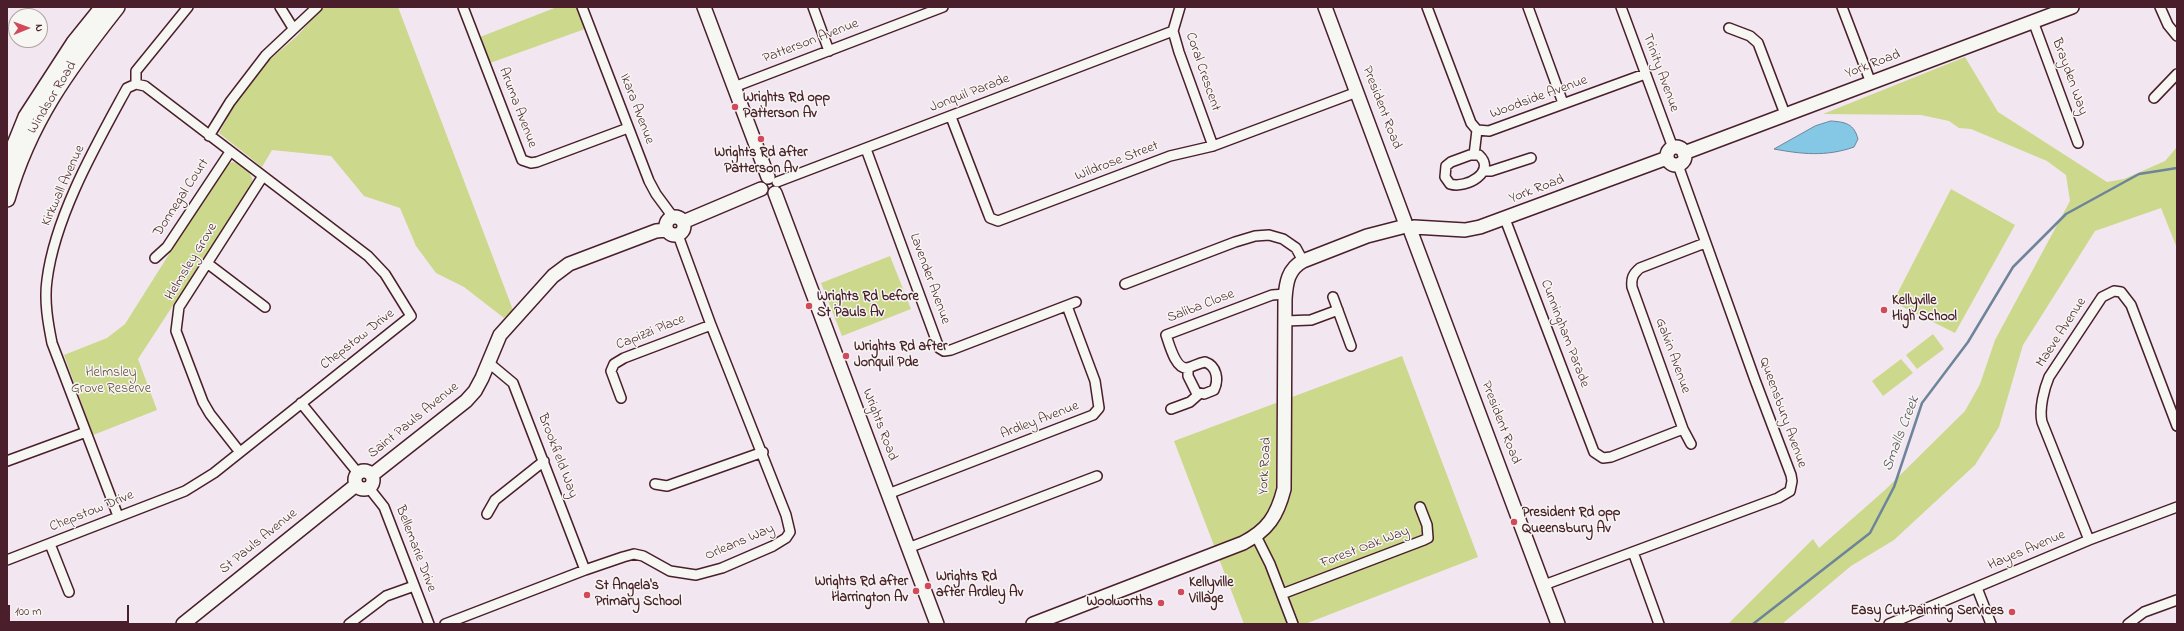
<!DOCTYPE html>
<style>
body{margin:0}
#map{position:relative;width:2184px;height:631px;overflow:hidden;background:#f2e7f0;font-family:"Indie Flower",sans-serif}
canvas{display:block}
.frame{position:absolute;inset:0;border:8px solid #4a1f2b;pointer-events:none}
.north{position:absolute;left:8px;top:8px;width:40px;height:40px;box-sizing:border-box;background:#f6f6f2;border:1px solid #b1a0a2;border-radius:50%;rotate:89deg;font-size:11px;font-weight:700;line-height:16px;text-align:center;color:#4a1f2b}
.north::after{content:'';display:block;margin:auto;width:14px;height:18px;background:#d1495b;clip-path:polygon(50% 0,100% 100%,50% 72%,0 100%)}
.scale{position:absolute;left:8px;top:605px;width:121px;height:18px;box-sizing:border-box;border:2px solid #4a1f2b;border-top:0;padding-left:5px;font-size:12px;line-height:14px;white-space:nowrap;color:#4a1f2b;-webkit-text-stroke:3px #f6f6f2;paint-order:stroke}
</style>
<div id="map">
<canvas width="2184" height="631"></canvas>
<div class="frame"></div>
<div class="north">N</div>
<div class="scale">100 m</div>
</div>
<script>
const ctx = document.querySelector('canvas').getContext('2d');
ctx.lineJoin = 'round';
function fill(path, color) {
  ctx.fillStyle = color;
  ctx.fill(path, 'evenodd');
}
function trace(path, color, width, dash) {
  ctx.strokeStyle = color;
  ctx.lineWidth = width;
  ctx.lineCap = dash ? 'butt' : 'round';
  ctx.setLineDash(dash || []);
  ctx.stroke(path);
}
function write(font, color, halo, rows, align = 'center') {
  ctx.font = font + ' "Indie Flower",sans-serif';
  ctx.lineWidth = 3;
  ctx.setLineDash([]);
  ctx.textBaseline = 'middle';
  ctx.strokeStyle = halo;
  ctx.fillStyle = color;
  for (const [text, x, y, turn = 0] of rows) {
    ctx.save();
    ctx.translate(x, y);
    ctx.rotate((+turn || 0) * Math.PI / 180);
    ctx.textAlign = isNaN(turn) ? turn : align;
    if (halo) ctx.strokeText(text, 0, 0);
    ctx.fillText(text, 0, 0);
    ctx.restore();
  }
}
const green = new Path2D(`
 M323,7h75l115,303 -9,8 -40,-31 -28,-14 -20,-27 -16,-38 -36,-12 -33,-40 -59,-6 -10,17 -43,-34 15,-28 32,-42 31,-27z
 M557,7h21l7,22 -95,34 -10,-26z
 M1965,57l33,55 109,70 17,-3 41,-18 12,-14v101l-16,-40 -66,23 -72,114 -24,82 -24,38 -81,75 -43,26 -69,58h-54l85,-85 6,9 66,-58 80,-79 15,-27 15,-44 75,-139 -4,-26 -19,-14 -76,-32 -12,-1 -10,-7 -28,-6 -98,-1z
 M232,162c9,1 21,11 21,21l-115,176 19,51 -64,25 -29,-80 43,-17 18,-14 99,-157z
 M1951,189l64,36 -60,108 -62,-31z
 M890,256l21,53 -69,27 -21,-53z
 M1933,334l11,15 -27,20 -11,-14z
 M1402,356l76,201 -173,67h-61l-70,-183z
 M1901,359l12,14 -30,23 -11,-15z`);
const water = new Path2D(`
 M1831,121c15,1 23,3 27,18l-4,8c-28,10 -53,7 -80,2l41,-23z`);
const stream = new Path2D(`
 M1753,624l117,-91 24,-46 28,-84 46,-61 45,-75 53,-53 73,-40 38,-6`);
const street = new Path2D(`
 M280,7l13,21
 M463,7l59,153 9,3 6,-1 91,-34
 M582,7l67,174 7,13 17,23
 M813,7l16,44
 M1180,7l-7,24 6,21 34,94
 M1427,7l44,116 6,7 12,1 156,-57
 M1528,7l35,96
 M1621,7l52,141
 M1842,7l29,76
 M2160,7l8,18 9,11
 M2033,21l45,122
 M1729,28l21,8 8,7 27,71
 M136,84v-13l52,-64
 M734,87l209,-80
 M2154,98l23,-24
 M951,117l37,96 2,5 8,3 172,-65 43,-10 144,-54
 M209,136l21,-34 36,-47 51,-48
 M866,149l73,199 5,3 7,-1 125,-48
 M1470,155h9c18,17 -13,34 -29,29l-5,-7 1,-11 5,-4z
 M1474,155l3,-25
 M1485,171h6l40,-13
 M777,182l396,-151
 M1505,219l89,233 9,6 8,-1 72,-28
 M155,258l12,-11 63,-95
 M207,263l58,44
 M1125,284l110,-42 20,-6 14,-1 14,4 13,9 7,13
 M1333,297l18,49
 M1285,321l26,-1 27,-10
 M489,363l24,20 72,187
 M1188,368v8l8,16 8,2 10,-4c5,-10 3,-24 -9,-28 -7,1 -12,5 -18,6 -12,1 -18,-25 -21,-33l106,-40 14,-1
 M621,398l-10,-27 3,-7 10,-6 87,-33
 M301,403l57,70
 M1171,409l19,-7 9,-8
 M1691,444l-8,-15 -51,-142c-1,-9 1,-13 8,-19l65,-25
 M239,451l-29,-37 -7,-12 -27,-71 3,-24 84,-131
 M7,461l79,-29
 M655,484l12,2 96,-34
 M369,488l15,19 45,117
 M888,494l205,-79 6,-7 -4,-27 -28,-75
 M487,514l8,-14 49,-39
 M118,516l-66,-173c-4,-20 -8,-42 -5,-63 8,-64 49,-135 80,-192l9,-4
 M1256,536l14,28 23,60
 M2089,540l-47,-118c-3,-13 2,-33 7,-45l53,-80 12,-6 7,1 10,13 46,121
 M50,544l19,48
 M908,548l189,-72
 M1633,552l26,72
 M7,560l178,-69 29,-18 197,-157 -26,-42 -17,-18 -223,-170 -9,-2
 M1544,585l234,-87 12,-7 2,-10 -1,-6 -36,-95 -77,-215
 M1977,588l14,36
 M1282,594l142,-54 4,-2 -1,-13 -7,-18
 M349,624l37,-28 28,-10
 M445,624l140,-54 38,-13 11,-3 9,2 27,15 26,4 26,-7 51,-22 13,-8 4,-6 -4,-17 -75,-190 -33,-90
 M1889,624l200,-84 88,-33
 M2128,624l16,-12 33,-12`);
const secondary = new Path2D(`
 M704,7l64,170
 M1325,7l80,215
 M1667 156a9 9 0 1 1 18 0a9 9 0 1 1-18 0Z
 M1684,153l388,-146
 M775,193l162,431
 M666 226a9 9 0 1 1 18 0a9 9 0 1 1-18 0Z
 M683,222l78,-33
 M1414,227l51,3 15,-3 187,-69
 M1411,232l147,392
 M355 480a9 9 0 1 1 18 0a9 9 0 1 1-18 0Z
 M372,475l94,-74 9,-10 7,-13 18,-43 53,-59 16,-12 87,-33 10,-1
 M183,624l173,-139
 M1033,624l210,-81c25,-13 34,-27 41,-54l1,-190c1,-16 3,-30 18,-38l64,-25 35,-9`);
const primary = new Path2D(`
 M7,164l19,-47 48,-74 29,-36
 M7,199c22,-77 61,-130 110,-192`);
const markers = [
 [735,107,4,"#d1495b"],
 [761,139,4,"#d1495b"],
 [809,306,4,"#d1495b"],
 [1884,310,4,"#d1495b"],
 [846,356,4,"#d1495b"],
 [1514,522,4,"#d1495b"],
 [928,586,4,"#d1495b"],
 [916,591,4,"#d1495b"],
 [1181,592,4,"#d1495b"],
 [587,595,4,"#d1495b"],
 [1161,603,4,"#d1495b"],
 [2012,612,4,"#d1495b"]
];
const streetNames = [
 ["Patterson Avenue",811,42,-21],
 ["York Road",1873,65,-21],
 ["Coral Crescent",1202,72,71],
 ["Trinity Avenue",1660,73,70],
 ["Brayden Way",2069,77,70],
 ["Jonquil Parade",970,94,-21],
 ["Windsor Road",53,98,-59],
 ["Woodside Avenue",1539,98,-20],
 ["Aruma Avenue",517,108,69],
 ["President Road",1381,108,69],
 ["Ikara Avenue",636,109,69],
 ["Wildrose Street",1117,162,-21],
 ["Kirkwall Avenue",64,186,-66],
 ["York Road",1537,190,-21],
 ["Donnegal Court",182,198,-57],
 ["Helmsley Grove",192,262,-59],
 ["Lavender Avenue",929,279,70],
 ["Saliba Close",1201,307,-21],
 ["Capizzi Place",651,333,-22],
 ["Maeve Avenue",2062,333,-57],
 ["Cunningham Parade",1564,334,69],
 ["Chepstow Drive",358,340,-38],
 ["Galvin Avenue",1672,356,70],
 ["Queensbury Avenue",1782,413,70],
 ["Saint Pauls Avenue",414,421,-39],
 ["Ardley Avenue",1040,421,-21],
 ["President Road",1500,423,69],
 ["Wrights Road",879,425,69],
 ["Brookfield Way",557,456,69],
 ["York Road",1266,466,-87],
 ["Chepstow Drive",92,512,-22],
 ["St Pauls Avenue",259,542,-39],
 ["Orleans Way",740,543,-23],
 ["Forest Oak Way",1365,548,-21],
 ["Bellemarie Drive",415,549,69],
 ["Hayes Avenue",2027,551,-23]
];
const poiNames = [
 ["Wrights Rd opp",743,99],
 ["Patterson Av",743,115],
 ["Wrights Rd after",761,154,"center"],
 ["Patterson Av",761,170,"center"],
 ["Wrights Rd before",817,298],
 ["St Pauls Av",817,314],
 ["Kellyville",1892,302],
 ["High School",1892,318],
 ["Wrights Rd after",854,348],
 ["Jonquil Pde",854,364],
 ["President Rd opp",1522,514],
 ["Queensbury Av",1522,530],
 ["Wrights Rd",936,578],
 ["after Ardley Av",936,594],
 ["Wrights Rd after",908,583,"right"],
 ["Harrington Av",908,599,"right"],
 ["Kellyville",1189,584],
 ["Village",1189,600],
 ["St Angela's",595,587],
 ["Primary School",595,603],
 ["Woolworths",1153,603,"right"],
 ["Easy Cut Painting Services",2004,612,"right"]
];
const parkNames = [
 ["Helmsley",111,374],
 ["Grove Reserve",111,390]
];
const waterNames = [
 ["Smalls Creek",1902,434,-69]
];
fill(green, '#ccd88b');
fill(water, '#85c8e6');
trace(water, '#6d849b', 1);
trace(stream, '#6d849b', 2.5);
trace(street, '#4a1f2b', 12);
trace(secondary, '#4a1f2b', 16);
trace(primary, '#4a1f2b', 18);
trace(street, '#f6f6f2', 9);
trace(secondary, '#f6f6f2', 13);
trace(primary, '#f6f6f2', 15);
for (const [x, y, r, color] of markers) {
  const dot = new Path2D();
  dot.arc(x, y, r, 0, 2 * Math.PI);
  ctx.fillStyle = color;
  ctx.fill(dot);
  trace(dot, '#f6f6f2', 1.5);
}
write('14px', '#4a1f2b', '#f6f6f2', streetNames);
write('bold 14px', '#4a1f2b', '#f6f6f2', poiNames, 'left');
write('14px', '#6a4d43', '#f6f6f2', parkNames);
write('italic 15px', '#5c5263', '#f6f6f2', waterNames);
</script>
